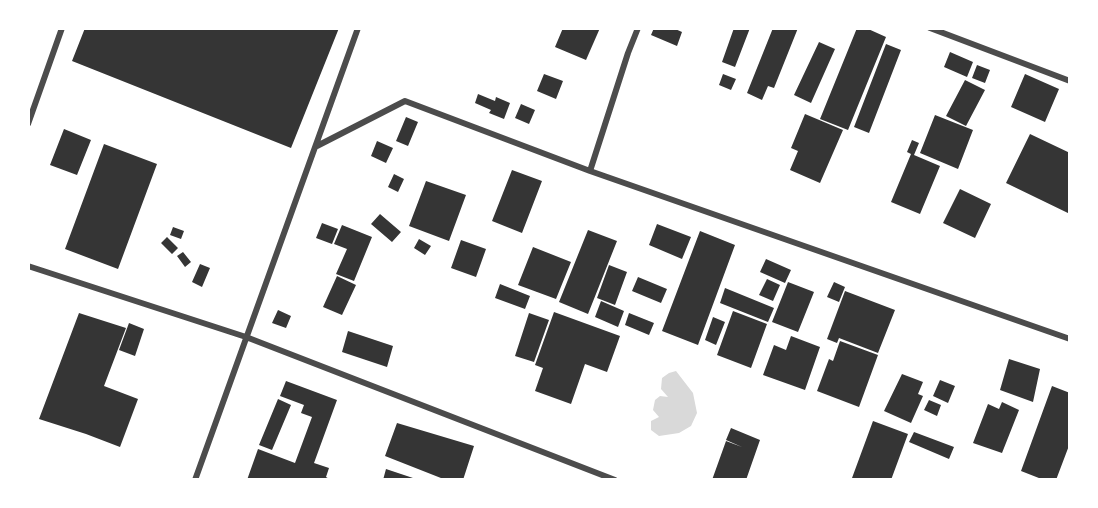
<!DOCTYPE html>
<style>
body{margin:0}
#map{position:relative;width:1098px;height:508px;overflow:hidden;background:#fff;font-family:"Asap Condensed",sans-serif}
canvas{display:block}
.frame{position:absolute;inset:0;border:30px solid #fff;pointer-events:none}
</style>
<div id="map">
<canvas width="1098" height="508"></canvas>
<div class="frame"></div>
</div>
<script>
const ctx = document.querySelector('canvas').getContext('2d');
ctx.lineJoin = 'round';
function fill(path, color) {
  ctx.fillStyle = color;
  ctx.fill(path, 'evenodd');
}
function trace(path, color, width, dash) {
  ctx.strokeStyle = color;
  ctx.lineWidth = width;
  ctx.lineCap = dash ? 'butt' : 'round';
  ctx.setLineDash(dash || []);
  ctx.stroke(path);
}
const water = new Path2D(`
 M676,371l17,22 4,20 -6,13 -12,7 -20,3 -8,-6v-9l8,-4 -6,-7 2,-10 5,-4 8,1 -7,-8 1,-11 7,-5z`);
const building = new Path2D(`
 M85,28h254l-48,120 -219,-87z
 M563,28h37l-14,32 -31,-13z
 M654,28h19l9,4 -5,14 -26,-11z
 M734,28h16l-15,39 -13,-5z
 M773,28h25l-24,60 -6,-2 -6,14 -15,-7z
 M857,28h9l20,9 -38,93 -28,-11z
 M819,42l16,7 -24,54 -17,-8z
 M886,44l15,6 -32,83 -15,-6z
 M950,52l23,10 -6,15 -23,-10z
 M977,65l13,5 -5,13 -13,-5z
 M544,74l19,7 -7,18 -19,-8z
 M723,74l13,5 -5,11 -12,-5z
 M1025,74l34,15 -14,33 -34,-15z
 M965,80l20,10 -19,36 -20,-10z
 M478,94l17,7 1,-4 14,6 -6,16 -15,-6 2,-3 -16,-7z
 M521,104l14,6 -6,14 -14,-6z
 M805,114l38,16 -23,53 -30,-13 8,-19 -7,-3z
 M935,115l38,15 -15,39 -38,-16z
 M406,117l12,5 -10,24 -12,-5z
 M64,129l27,11 -14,35 -27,-10z
 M1030,134l40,19v61l-64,-31z
 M912,140l7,3 -5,12 26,11 -20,48 -29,-12 20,-48 -4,-2z
 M377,141l16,7 -7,15 -15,-7z
 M104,144l53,20 -39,105 -53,-20z
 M512,170l30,11 -20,52 -30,-12z
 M394,174l10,5 -6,13 -10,-5z
 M426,181l40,14 -17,46 -40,-15z
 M960,189l31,15 -16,34 -32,-15z
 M380,214l21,18 -9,10 -21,-18z
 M322,223l16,6 -6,15 -16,-6z
 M657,224l34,13 -9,22 -33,-14z
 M342,225l30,12 -18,44 -18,-7 11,-25 -13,-5z
 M173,227l11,4 -3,8 -11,-4z
 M588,230l29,11 -29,73 -29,-12z
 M700,231l35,14 -37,100 -36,-14z
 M167,237l11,11 -6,6 -11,-11z
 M419,239l12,7 -6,9 -11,-7z
 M461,240l25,9 -10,28 -25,-9z
 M533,247l38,15 -15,37 -38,-14z
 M183,252l8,10 -6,5 -8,-11z
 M766,259l25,11 -6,13 -25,-11z
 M200,264l10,4 -8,19 -10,-5z
 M609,265l18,7 -12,33 -18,-7z
 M337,276l19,9 -14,30 -19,-8z
 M638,277l29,12 -6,14 -29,-12z
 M767,279l13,6 -7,16 -14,-6z
 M788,282l26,10 -16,40 -26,-10z
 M834,282l11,5 -6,15 -12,-5z
 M500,284l30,12 -5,13 -30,-11z
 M725,288l49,20 -6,14 -48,-19z
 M845,291l50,19 -17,43 -39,-15 -2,5 -10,-4z
 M601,301l23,10 -6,16 -23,-10z
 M278,310l13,6 -5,12 -14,-5z
 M733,311l34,13 -16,44 -34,-13z
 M554,312l66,24 -13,36 -22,-8 -14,40 -36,-13 8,-23 -8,-3z
 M79,313l47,15 -22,58 34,13 -18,48 -34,-13 -47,-15z
 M529,313l20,7 -15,42 -19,-6z
 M629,313l25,10 -5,12 -24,-10z
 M713,317l12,5 -9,23 -11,-5z
 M129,323l15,6 -9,27 -16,-6z
 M348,331l45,15 -6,21 -45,-15z
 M791,336l29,11 -15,43 -42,-15 11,-30 12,5z
 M840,341l38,14 -19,52 -42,-16 12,-32 4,2z
 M1009,359l31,10 -7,33 -33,-12z
 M902,374l21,8 -5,12 5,2 -12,27 -27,-12z
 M940,380l15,6 -7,17 -15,-7z
 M286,381l51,19 -23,63 15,5 -3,9 5,3h-84l11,-31 37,14 17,-46 -11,-4 3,-8 -24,-9z
 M1052,386l18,7v50l-14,37h-12l-23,-9z
 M278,399l13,6 -19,45 -13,-5z
 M929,400l12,5 -4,11 -13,-6z
 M1002,402l17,8 -17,43 -29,-10 15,-39 11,5z
 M873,421l35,13 -17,46h-34l-5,-2z
 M397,423l77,23 -11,34h-17l-61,-24z
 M731,428l29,12 -14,40h-34l14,-39 16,6 -16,-7z
 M914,432l40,15 -5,12 -40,-17z
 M386,469l30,10 -1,1h-32z`);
const minor = new Path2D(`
 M930,28l140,53
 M28,124l34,-96
 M317,146l88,-45 185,70 480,168
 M590,171l38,-118 10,-25
 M28,266l218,71 369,143
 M195,480l163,-452`);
fill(water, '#d9d9d9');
fill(building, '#353535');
trace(minor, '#4c4c4c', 6);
</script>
